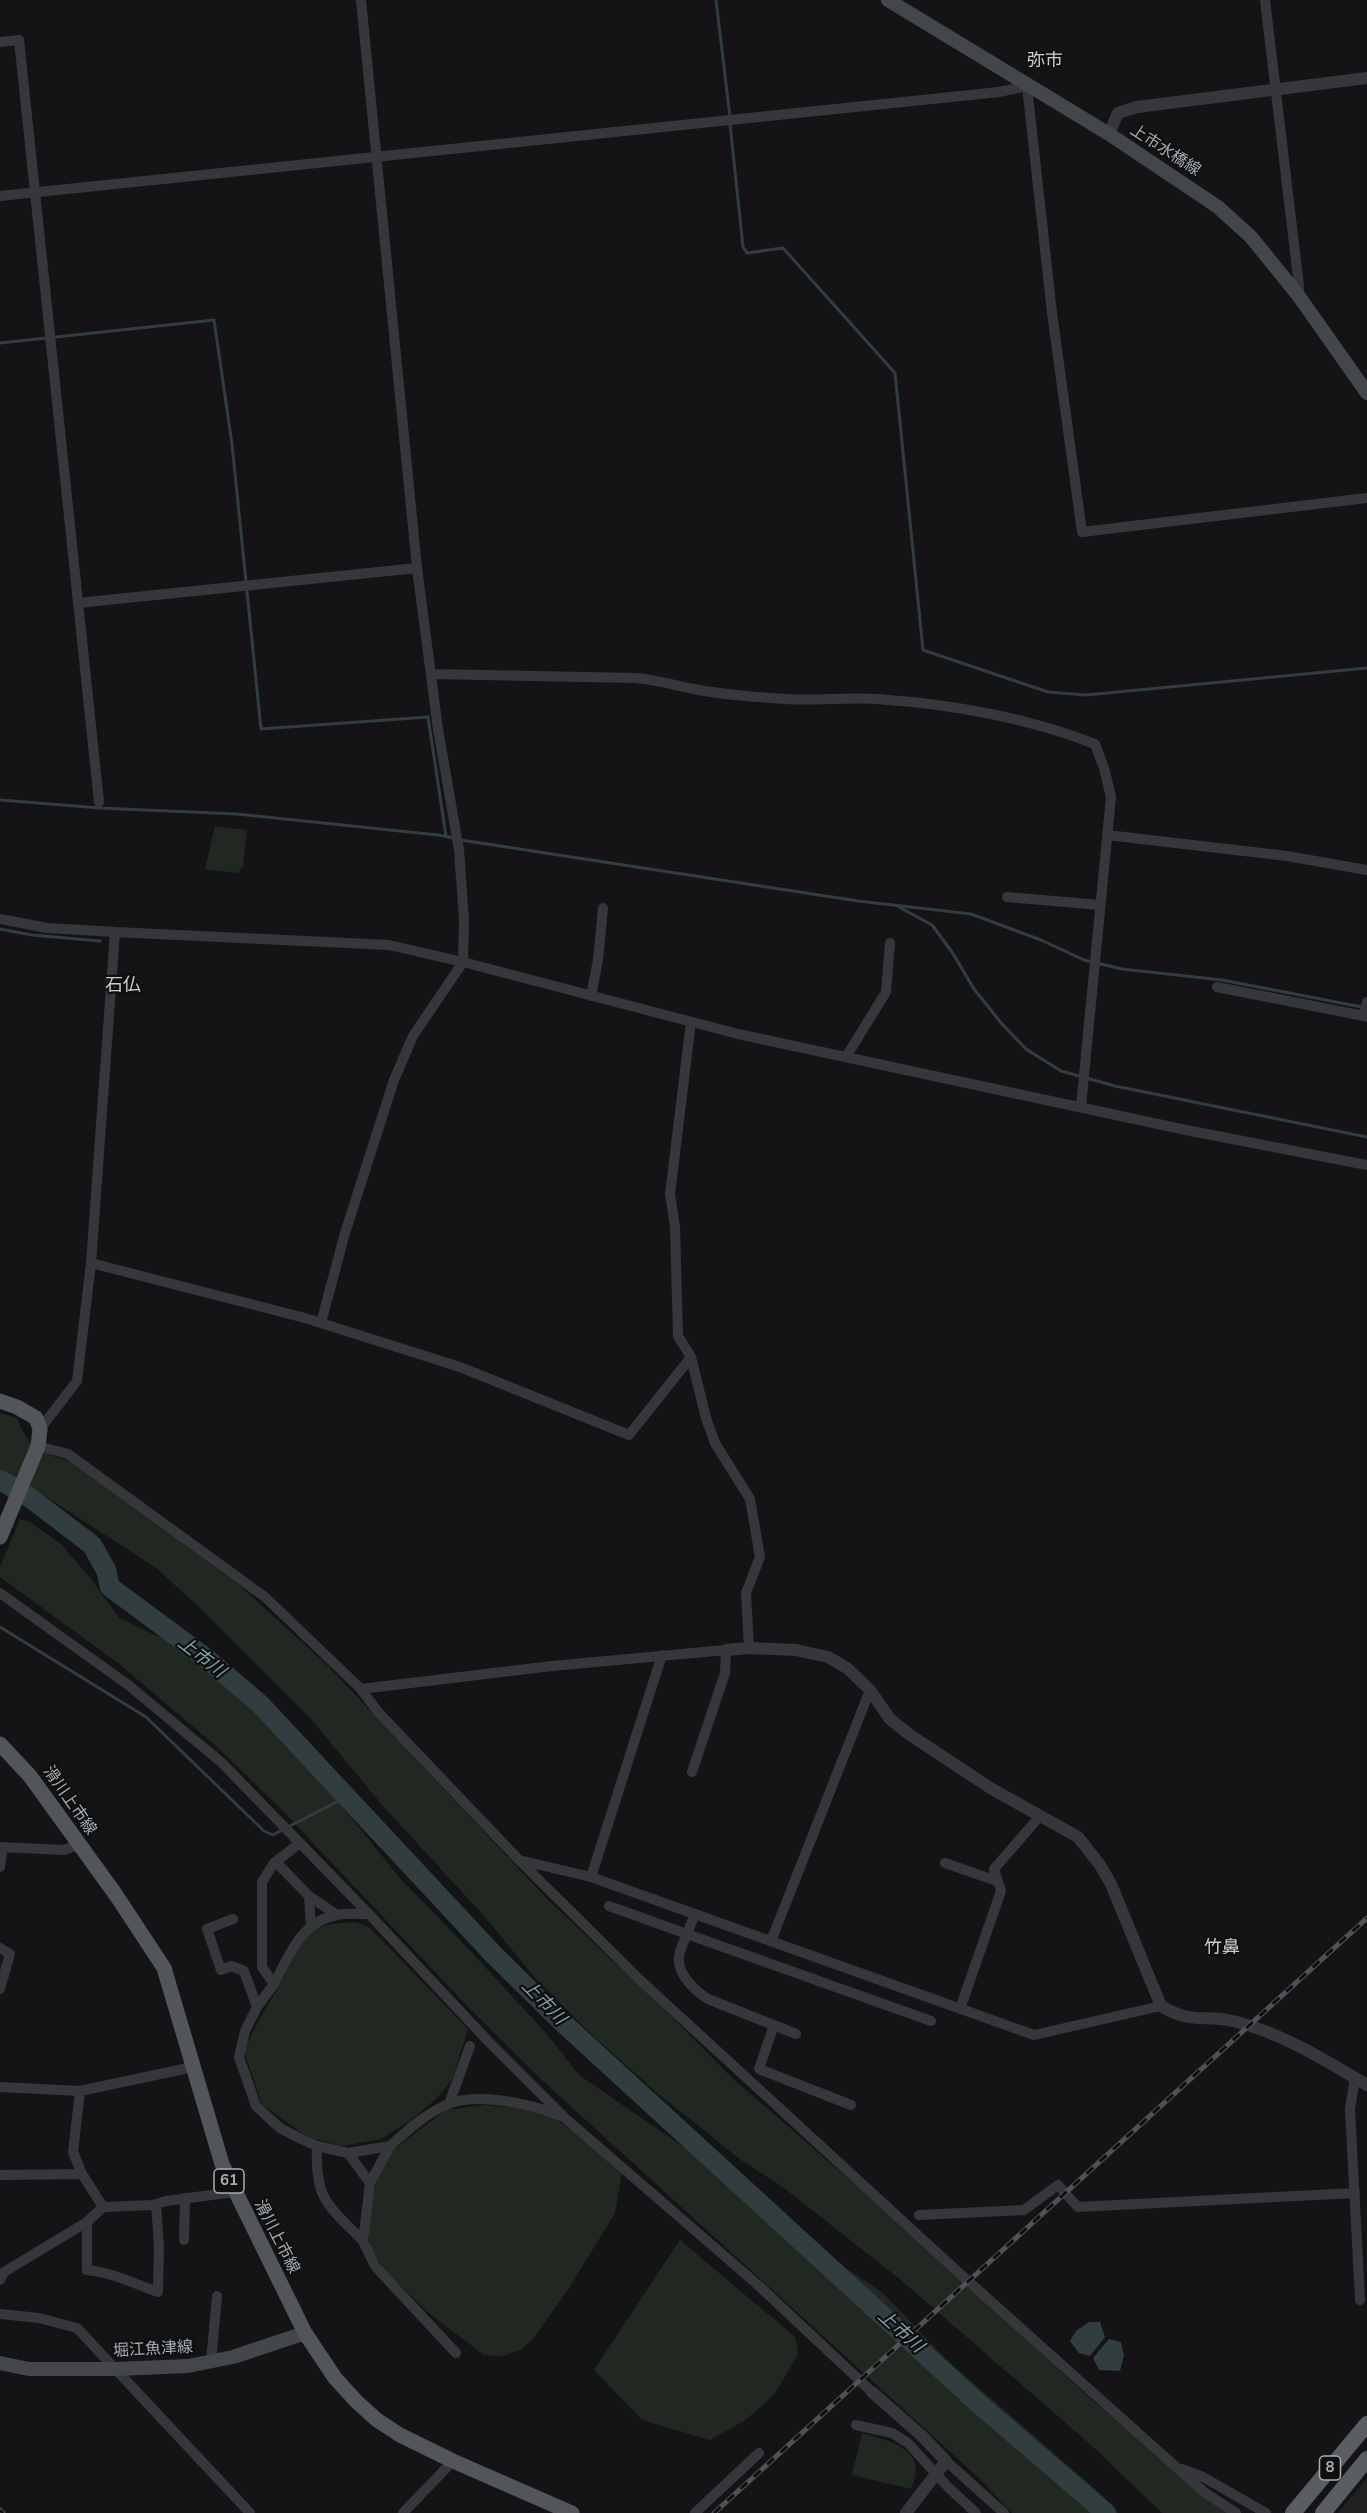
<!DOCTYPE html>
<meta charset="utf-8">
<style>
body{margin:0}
canvas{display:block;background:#141416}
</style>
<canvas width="1367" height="2513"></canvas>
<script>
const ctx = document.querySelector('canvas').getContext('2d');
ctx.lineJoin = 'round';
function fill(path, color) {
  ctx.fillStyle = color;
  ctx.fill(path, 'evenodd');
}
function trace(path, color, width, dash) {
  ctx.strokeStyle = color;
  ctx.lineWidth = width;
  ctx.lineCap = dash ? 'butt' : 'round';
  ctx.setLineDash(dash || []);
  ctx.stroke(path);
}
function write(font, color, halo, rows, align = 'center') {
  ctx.font = font + ' "Nunito Sans","Noto Sans JP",sans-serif';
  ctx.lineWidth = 4.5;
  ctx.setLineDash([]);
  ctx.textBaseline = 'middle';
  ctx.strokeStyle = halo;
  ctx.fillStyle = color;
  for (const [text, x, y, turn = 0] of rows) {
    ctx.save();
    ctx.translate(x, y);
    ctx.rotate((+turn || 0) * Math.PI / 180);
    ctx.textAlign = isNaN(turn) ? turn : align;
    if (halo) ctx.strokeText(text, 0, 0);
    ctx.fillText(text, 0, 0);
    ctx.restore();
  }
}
const built = new Path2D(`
 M1367,2478v35h-29z`);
const green = new Path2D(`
 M215,826l32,4 -4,36 -5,7 -33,-4z
 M0,1413l17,5c13,33 24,35 56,44l166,123 90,82 219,233 123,116 61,62 186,161 176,163 137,111h-69l-72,-69 -189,-164 -117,-92 -43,-28 -86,-69 -65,-58 -54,-54 -50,-61 -103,-112 -71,-86 -113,-113 -44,-40 -124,-80 -31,-16z
 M20,1519l10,3 31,22 30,35 28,39 40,19 62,25 69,84 34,38 75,93 62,64 85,92 33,42 109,75 77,66 117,76 67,70 155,135 14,16h-106l-31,-33 -438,-399 -74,-73 -188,-199 -65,-63 -98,-83 -118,-86v-10z
 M356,1922l14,6 98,101 -16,51 -15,18 -26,22 -30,19 -39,7 -35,-9 -45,-33 -18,-53c10,-23 22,-43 35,-65 10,-17 16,-43 33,-55 11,-8 31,-8 44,-9z
 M485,2105l43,4 36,15 58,48 -7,41 -46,75 -36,51 -12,11 -19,6 -18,-1 -54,-41 -44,-43 -15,-21 -4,-20 9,-48 17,-32 53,-40z
 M680,2240l115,97 3,17 -24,41 -30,26 -34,19 -68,-20 -48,-50z
 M862,2433c29,8 68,17 49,56l-59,-14z`);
const water = new Path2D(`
 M1089,2322h11l5,15 -15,19 -11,-3 -9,-12 6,-10z
 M1109,2339l12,3 3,13 -4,16 -21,-1 -6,-12z`);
const stream = new Path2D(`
 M716,0l14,117
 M730,124l13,123 4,6 36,-5 112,125 28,277 125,42 38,3 281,-27
 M0,343l214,-23 18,124 29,285 167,-12 18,119
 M0,800l100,8 137,6 201,21 16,3
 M461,840l397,61 113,13 70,26 43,20 38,9 100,11 140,27
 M899,907l33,18 20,27 22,37 28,35 24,25 35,22 54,15 252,51
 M0,929l32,6 68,6
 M0,1627l146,90 118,114 9,4 9,-5
 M288,1827l60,-31`);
const river = new Path2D(`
 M0,1480l29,17 63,48 14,25 4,17 96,71 54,46 234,251 68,67 417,382 127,109`);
const minor = new Path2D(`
 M1265,0l34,286 -1,9
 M0,42l19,-2 80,762
 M0,196l999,-104 28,-6 25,227 30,219 285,-34
 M78,603l339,-35
 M432,674l204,4c20,2 38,7 58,11 29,6 61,8 91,10 30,2 61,-2 91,0 74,5 150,18 219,45l9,24 7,29 -30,309
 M1107,835l180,21 80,14
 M1007,897l93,8
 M0,919l47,9 68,4 274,13 74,17 275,72 448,96 181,35
 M1217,987l147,29
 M591,996l7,-36 5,-52
 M1367,1002l-3,14 3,1
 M691,1022l-21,172 5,33 3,109 13,21 15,61 9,25 35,56 10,58 -14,36 3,55
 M846,1057l40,-65 4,-49
 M91,1263l214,55 155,49 169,68 62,-78
 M321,1323l24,-90 49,-153 19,-44 50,-74 1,-42 -5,-70 -21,-121 -21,-161 -56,-568
 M40,1429l37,-48 14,-118 24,-331
 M38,1446l30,8 197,143 96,92 17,23 141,148 121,120 318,292 246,220 32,21
 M0,1593l127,91 94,78 148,152 119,127 77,77 193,167 114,107
 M361,1689l191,-23 174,-16 -1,23 -33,99
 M300,1843l-26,20 -12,19v85l12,17c15,-28 27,-63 63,-69 10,-2 22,-1 32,-1
 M0,1847l64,3 14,-5
 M519,1860l72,17 443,158 127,-29
 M276,1862l33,34
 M945,1863l52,18
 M0,1867l3,-20
 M591,1877l71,-222
 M609,1906l78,28c-3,7 -7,15 -8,23 -2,17 16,34 29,42l88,35
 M695,1914l-8,20 244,87
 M233,1919l-26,10 14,41 10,-4 13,5 13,36 17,-23
 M311,1926l-2,-30 28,19
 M771,1941l99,-251
 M0,1948l10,6 -10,35
 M257,2007l-12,24 -6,26 17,49 24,22 21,11 16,7 31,7 22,30 20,-37 -42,7
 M960,2009l41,-118 -7,-22 46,-53
 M774,2025l-15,44 92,36
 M1355,2077l-5,32 10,191
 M0,2087l80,4 113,-24
 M80,2091l-7,61 9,22 21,33
 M449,2104l21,-58
 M317,2146c-2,54 10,58 46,95
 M390,2146c18,-16 34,-31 56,-41 29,-13 85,-2 113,11
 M0,2175l82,-1
 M370,2183l-7,58 12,25 81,87
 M919,2215l105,-5 34,-25 20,22 277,-14
 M87,2222v48c24,2 48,14 71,22l1,-46 -3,-42
 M184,2240l1,-42
 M0,2280l4,-8 83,-50 16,-15 50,-2 13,-4 68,-9
 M0,2314l39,4 38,10 173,185
 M211,2362l6,-66
 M856,2425l36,8 16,10 40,44 28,26
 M946,2461l58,52
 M1182,2469l21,8 63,36
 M403,2513l50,-52
 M695,2513l64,-60`);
const tertiary = new Path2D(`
 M1109,134l9,-21 19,-6 230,-29
 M726,1650l23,-2 47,2 32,7 19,11 23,22 20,29 20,16 82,54 86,48 22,28 11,19 50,122c32,19 42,8 72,15 47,11 92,39 134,64
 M872,2392l50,44 24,25 -40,52`);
const secondary = new Path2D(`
 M888,0l221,134 109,73 33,30 47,58 69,98
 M0,2363l29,6h87l72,-3 45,-9 72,-24`);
const primary = new Path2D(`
 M0,1401l17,6 19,11 4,11 -2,17 -38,91
 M0,1744l30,32 86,119 48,73 58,196 83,169 30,45 22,24 20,18 23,15 53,26 119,52`);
const trunk = new Path2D(`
 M1293,2513l74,-89
 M1323,2513l44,-54`);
const rail = new Path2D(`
 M0,2510l3,3
 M714,2513l653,-595`);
const shields = [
 [229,2181,30],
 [1330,2468,21]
];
const shieldNames = [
 ["61",229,2181],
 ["8",1330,2468]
];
const streetNames = [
 ["上市水橋線",1165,151,33],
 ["滑川上市線",69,1801,55],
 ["滑川上市線",276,2237,63],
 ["堀江魚津線",153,2350,-3]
];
const neighbourhoodNames = [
 ["弥市",1045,62],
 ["石仏",123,987],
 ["竹鼻",1222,1949]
];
const waterNames = [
 ["上市川",201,1658,38],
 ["上市川",543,2003,46],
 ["上市川",900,2332,42]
];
fill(built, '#202122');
fill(green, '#212821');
fill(water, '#313d3f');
trace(stream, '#313d3f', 3);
trace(river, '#313d3f', 20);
trace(minor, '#36373a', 10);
trace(tertiary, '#36373a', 12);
trace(secondary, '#44474a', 14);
trace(primary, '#525559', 15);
trace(trunk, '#5a5e62', 16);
trace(rail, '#4f5255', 5);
trace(rail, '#0f0f10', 3, [9]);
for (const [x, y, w] of shields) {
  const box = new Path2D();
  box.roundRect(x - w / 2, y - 12, w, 24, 4.5);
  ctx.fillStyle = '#0f0f10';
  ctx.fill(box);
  trace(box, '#a7afb4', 1.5);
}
write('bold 15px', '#a7afb4', null, shieldNames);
write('16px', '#a7afb4', '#0f0f10', streetNames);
write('18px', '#c8cdd1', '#0f0f10', neighbourhoodNames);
write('italic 18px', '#82a3ac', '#0f0f10', waterNames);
</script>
